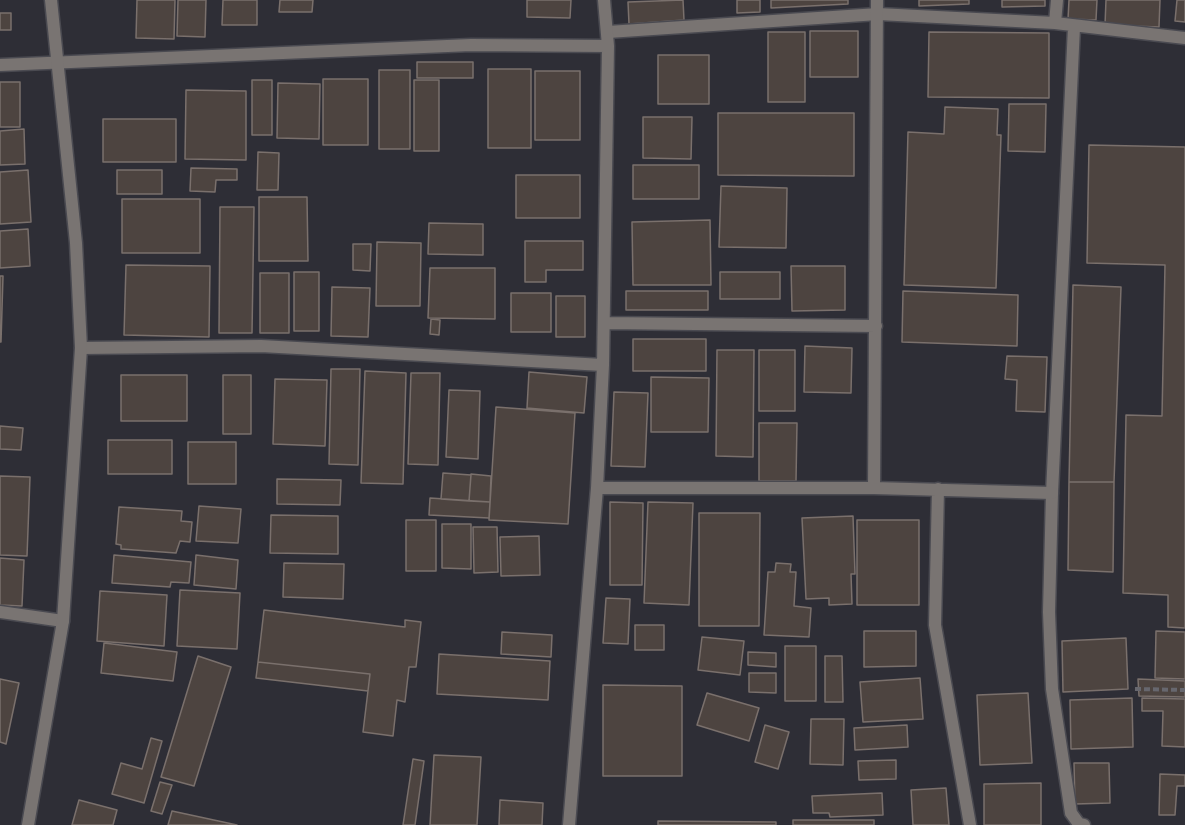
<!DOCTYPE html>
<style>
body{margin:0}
canvas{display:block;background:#2e2e36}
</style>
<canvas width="1185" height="825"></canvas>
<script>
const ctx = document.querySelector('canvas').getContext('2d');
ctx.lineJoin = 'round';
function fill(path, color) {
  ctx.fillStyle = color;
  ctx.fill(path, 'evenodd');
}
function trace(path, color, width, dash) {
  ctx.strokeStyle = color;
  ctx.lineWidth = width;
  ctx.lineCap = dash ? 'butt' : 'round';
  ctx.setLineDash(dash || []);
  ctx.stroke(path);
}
const building = new Path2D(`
 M137,0h38l-1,39 -38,-1z
 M178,0h28l-1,37 -28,-1z
 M223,0h34v25h-35z
 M280,0h33l-1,12h-33z
 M527,0h44l-1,18 -43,-1z
 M683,0l1,20 -55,4 -1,-22z
 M737,0h23v12l-23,1z
 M771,0h77v4l-77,4z
 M919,0h50v4l-50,2z
 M1002,0h43v6l-43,1z
 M1069,0h28l-1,20 -28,-1z
 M1106,0h54l-1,27 -54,-2z
 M1177,0h8v22l-10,-1z
 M0,13h11v17h-11z
 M810,31h48v46h-48z
 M768,32h37v70h-37z
 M929,32l120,1v65l-121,-1z
 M658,55h51v49h-51z
 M417,62h56v16h-56z
 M488,69h43v79h-43z
 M379,70h31v79h-31z
 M535,71h45v69h-45z
 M323,79h45v66h-45z
 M252,80h20v55h-20z
 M414,80h25v71h-25z
 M0,82h20v45h-20z
 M278,83l42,1 -1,55 -42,-1z
 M186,90l60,1v69l-61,-1z
 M1009,104h37l-1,48 -37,-1z
 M945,107l53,2 -1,26h4l-5,153 -92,-3 4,-153 36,2z
 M718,113h136v63l-136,-1z
 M643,117h49l-1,42 -48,-1z
 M103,119h73v43h-73z
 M24,129l1,35 -25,1v-34z
 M1089,145l96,2v481l-17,-1v-32l-45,-2 3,-178 36,1 3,-151 -78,-2z
 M258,152l21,1 -1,37h-21z
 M633,165h66v34h-66z
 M191,168l46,1v11h-21l-1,12 -25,-1z
 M28,170l3,52 -31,2v-52z
 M117,170h45v24h-45z
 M516,175h64v43h-64z
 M721,186l66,2 -1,60 -67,-1z
 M259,197h48l1,64h-49z
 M122,199h78v54h-78z
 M220,207h34l-2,126h-33z
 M710,220l1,65h-78l-1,-63z
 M429,223l54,1v31l-55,-1z
 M28,229l2,37 -30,2v-37z
 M525,241h58v29h-37v12h-21z
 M377,242l44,1 -1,63h-44z
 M353,244h18l-1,27 -17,-1z
 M126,265l84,1 -1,71 -85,-2z
 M791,266h54v44l-53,1z
 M430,268h65v51l-67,-1z
 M294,272h25v59h-25z
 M720,272h60v27h-60z
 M260,273h29v60h-29z
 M0,276h3l-2,66h-1z
 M1073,285l48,2 -7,195h-45z
 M332,287l38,1 -2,49 -37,-1z
 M626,291h82v19h-82z
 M903,291l115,4 -1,51 -115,-4z
 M511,293h40v39h-40z
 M556,296h29v41h-29z
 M431,319l9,1 -1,15 -9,-1z
 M633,339h73v32h-73z
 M805,346l47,2 -1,45 -47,-1z
 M717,350h37l-1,107 -37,-1z
 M759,350h36v61h-36z
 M1007,356l40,1 -2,55 -29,-1 1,-31 -12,-1z
 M331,369h29l-2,96 -29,-1z
 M365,371l41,2 -3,111 -42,-1z
 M529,372l58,5 -3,36 -57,-5z
 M411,373h29l-2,92 -30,-1z
 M121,375h66v46h-66z
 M223,375h28v59h-28z
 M651,377l58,1 -1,54h-57z
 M275,379l52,1 -2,66 -52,-2z
 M449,390l31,1 -2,68 -32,-2z
 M614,392l34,1 -3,74 -34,-1z
 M496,407l79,6 -7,111 -79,-4z
 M759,423h38l-1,58h-37z
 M0,426l23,2 -2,22 -21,-1z
 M108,440h64v34h-64z
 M188,442h48v42h-48z
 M443,473l28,2 -2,26 -28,-2z
 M471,474l20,2 -1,26 -21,-1z
 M0,476l30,1 -3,79 -27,-1z
 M277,479l64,1 -1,25 -63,-1z
 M1069,482h45l-1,90 -45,-2z
 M430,498l60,4 -1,16 -60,-3z
 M610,502l33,1 -1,82h-32z
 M648,502l45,1 -4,102 -45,-2z
 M199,506l42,3 -3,34 -42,-2z
 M119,507l63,4 -1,10 11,1 -2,20 -10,-1 -4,12 -55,-4v-4l-5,-1z
 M699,513h61l-1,113h-60z
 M271,515l67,1v38l-68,-1z
 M853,516l2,58h-4l1,30 -23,1v-7l-23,1 -4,-81z
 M406,520h30v51h-30z
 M857,520h62v85h-62z
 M442,524h29v45l-29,-1z
 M473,527h24l1,45 -24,1z
 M539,536l1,39 -39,1 -1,-39z
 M114,555l77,7 -2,21 -18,-1 -1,5 -58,-4z
 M196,555l42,5 -2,29 -42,-4z
 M0,558l24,2 -2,46 -22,-1z
 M284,563l60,1 -1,35 -60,-2z
 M776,563l15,1 -1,8h6l-2,34 17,2 -2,29 -45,-2 4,-63h7z
 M180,590l60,3 -3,56 -60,-3z
 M100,591l67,4 -3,51 -67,-5z
 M606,598l24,1 -2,45 -25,-1z
 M264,610l141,17v-7l16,2 -5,45h-7l-4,35 -8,-2 -4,36 -30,-4 7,-58 -112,-12z
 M635,625h29v25h-29z
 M864,631h52v35l-52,1z
 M1156,631l29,1v47l-30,-1z
 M502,632l50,3 -1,22 -50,-3z
 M702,637l42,4 -4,34 -42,-5z
 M1126,638l2,51 -65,3 -1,-51z
 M104,643l73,9 -4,29 -72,-8z
 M785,646h31v55h-31z
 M748,652l28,1v14l-28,-2z
 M439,654l111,7 -2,39 -111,-6z
 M198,656l33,11 -37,119 -33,-9z
 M825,656h17l1,46h-18z
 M258,662l112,12 -2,17 -112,-13z
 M749,673h27v20l-27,-1z
 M920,678l3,41 -60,3 -3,-40z
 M0,679l19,4 -13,61 -6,-2z
 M1138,679l47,2v16l-46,-1z
 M603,685l79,1v90h-79z
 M707,693l52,15 -10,33 -52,-16z
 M1028,693l4,70 -52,2 -3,-70z
 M1132,698l1,49 -62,2 -1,-49z
 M1142,698l43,1v48l-23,-1 1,-35h-21z
 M811,719h33l-1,46 -33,-1z
 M765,725l24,7 -11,37 -23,-7z
 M907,725l1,22 -53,3 -1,-22z
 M151,738l11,3 -18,62 -32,-9 9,-31 21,6z
 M434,755l47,2 -4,68h-47z
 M413,759l11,2 -9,64h-12z
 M896,760v19l-37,1 -1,-19z
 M1074,763h35l1,40 -35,1z
 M1160,774l25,1v11h-8l-2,29h-16z
 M160,782l12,3 -10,29 -11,-3z
 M1041,783v42h-57v-41z
 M946,788l3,37h-36l-2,-35z
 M882,793l1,22 -53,2 -1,-4h-16l-1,-17z
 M79,800l38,10 -4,15h-41z
 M500,800l43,3 -1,22h-43z
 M172,811l65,14h-69z
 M793,820h81v5h-81z
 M658,821l118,1v3h-118z`);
const path = new Path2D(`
 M1135,689l50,1`);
const service = new Path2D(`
 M1055,23l2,-23
 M1074,27l-22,466 -3,119 3,77 19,124 8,11 5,1
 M608,32l270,-18 177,9 130,15`);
const minor = new Path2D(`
 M0,65l471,-20 137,1
 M605,323l271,3
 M81,348l180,-2 342,19
 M597,488h277l178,5
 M874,488l3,-488
 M938,489l-3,136 35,200
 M0,612l63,9
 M569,825l28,-337 6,-123 5,-319 -4,-46`);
const tertiary = new Path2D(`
 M28,825l35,-204 18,-273 -5,-105 -25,-243`);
fill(building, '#4d4440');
trace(building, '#7a706c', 1.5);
trace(service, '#4a4a51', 15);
trace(minor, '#4a4a51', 15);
trace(tertiary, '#4a4a51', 15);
trace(path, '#67676e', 4, [6, 3]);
trace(service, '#797472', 12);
trace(minor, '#797472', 12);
trace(tertiary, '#797472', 12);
</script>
